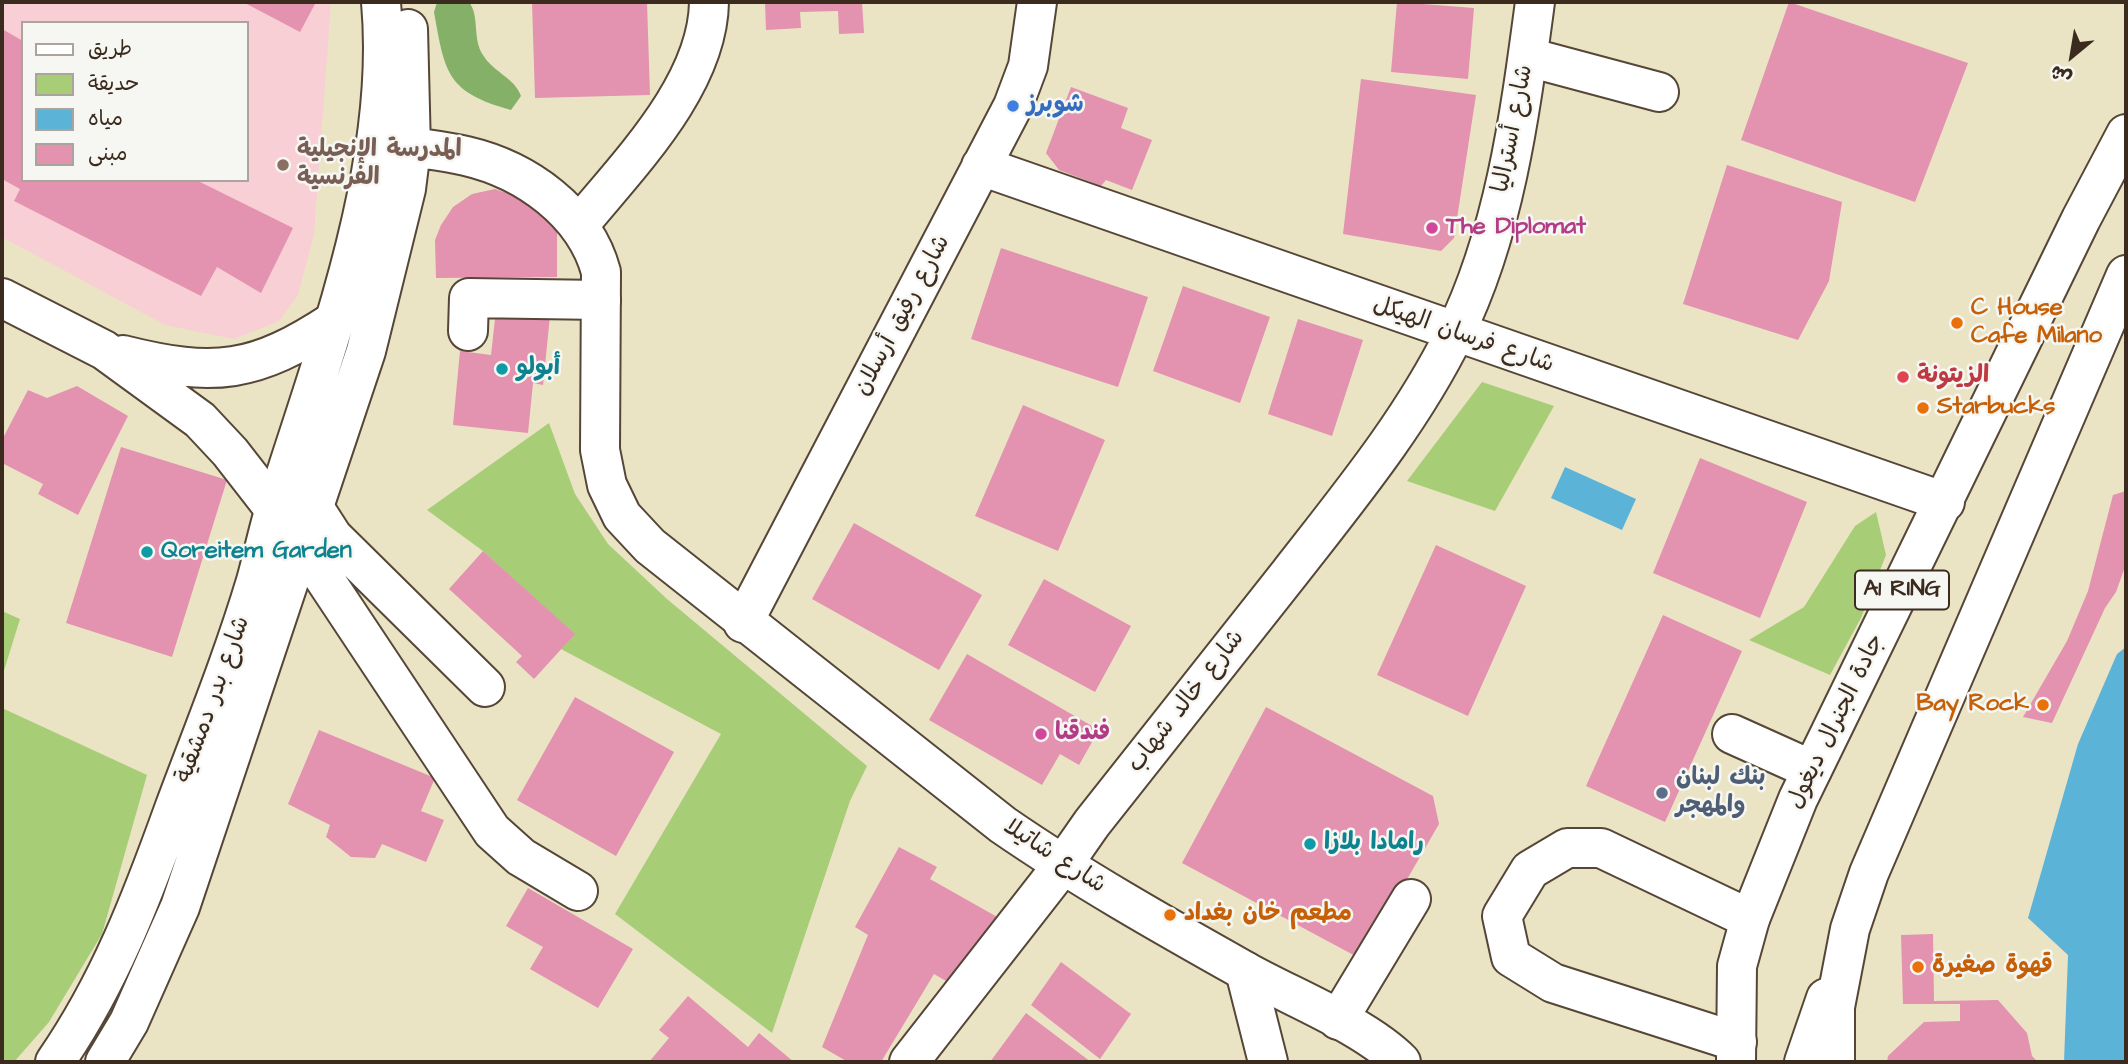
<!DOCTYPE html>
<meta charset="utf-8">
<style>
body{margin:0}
#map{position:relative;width:2128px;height:1064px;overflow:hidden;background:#eae4c5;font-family:"Architects Daughter","Playpen Sans Arabic",sans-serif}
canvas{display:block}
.frame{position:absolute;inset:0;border:4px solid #3b2a1e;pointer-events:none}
.legend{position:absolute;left:21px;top:21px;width:228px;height:161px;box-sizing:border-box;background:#f6f6f2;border:2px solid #aba49d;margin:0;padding:9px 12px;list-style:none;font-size:21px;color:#3b2a1e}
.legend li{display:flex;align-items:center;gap:14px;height:35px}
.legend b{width:35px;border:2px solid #aba49d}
.north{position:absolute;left:2037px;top:21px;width:70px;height:70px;-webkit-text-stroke:5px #f6f6f2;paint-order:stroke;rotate:210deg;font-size:19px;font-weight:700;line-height:28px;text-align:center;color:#3b2a1e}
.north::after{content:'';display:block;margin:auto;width:24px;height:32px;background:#3b2a1e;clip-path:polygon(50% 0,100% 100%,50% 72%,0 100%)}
</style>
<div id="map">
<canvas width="2128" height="1064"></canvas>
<div class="frame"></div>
<ul class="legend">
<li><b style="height:9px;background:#fff"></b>طريق</li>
<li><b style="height:19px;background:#a7cd77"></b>حديقة</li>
<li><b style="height:19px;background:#5cb3d8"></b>مياه</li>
<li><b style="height:19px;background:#e392b0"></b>مبنى</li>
</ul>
<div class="north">ش</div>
</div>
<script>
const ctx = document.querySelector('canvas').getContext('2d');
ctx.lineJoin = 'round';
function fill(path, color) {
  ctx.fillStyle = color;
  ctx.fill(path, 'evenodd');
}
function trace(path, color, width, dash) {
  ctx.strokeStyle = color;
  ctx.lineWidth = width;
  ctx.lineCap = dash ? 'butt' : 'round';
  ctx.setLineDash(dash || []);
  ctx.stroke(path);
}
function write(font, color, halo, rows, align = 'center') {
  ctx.font = font + ' "Architects Daughter","Playpen Sans Arabic",sans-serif';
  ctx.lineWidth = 5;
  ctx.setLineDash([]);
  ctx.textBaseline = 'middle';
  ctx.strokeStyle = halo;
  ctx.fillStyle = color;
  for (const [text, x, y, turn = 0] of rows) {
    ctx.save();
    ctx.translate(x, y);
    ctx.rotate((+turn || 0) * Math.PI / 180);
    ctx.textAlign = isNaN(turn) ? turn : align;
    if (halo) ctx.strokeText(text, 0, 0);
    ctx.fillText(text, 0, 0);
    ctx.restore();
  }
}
const built = new Path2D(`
 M2,2h329l-17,232 -16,61 -19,26 -45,18 -69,-14 -163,-88zM23,23h224v157h-224z`);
const green = new Path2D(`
 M1482,382l72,24 -59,105 -88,-30z
 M549,423l26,71 33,50 59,55 200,167 -17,35 -78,232 -157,-119 106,-180 -160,-85 13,-15 -91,-83 -56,-41z
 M1876,512l10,43 -25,63 -31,57 -81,-35 55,-33 51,-81z
 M2,611l18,8 -18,58z
 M2,708l145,67 -45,159 -53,88 -35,40h-12z`);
const forest = new Path2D(`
 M437,2h32c11,14 3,37 14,53 11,18 31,22 38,41l-10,14c-64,-18 -66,-36 -77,-98z`);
const water = new Path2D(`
 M1565,467l71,32 -14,31 -71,-32z
 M2126,647v415h-62l4,-107 -40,-37 50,-174 39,-90z`);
const building = new Path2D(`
 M243,2h73l-16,30z
 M532,2h115l3,93 -115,3z
 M765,2h97l2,31 -25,1 -1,-23 -38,1 1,16 -35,2z
 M1397,2l77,6 -6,71 -77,-7z
 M1789,2l179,61 -53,139 -174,-62z
 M2,29l21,12v139h173l97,48 -32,65 -44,-26 -16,29 -187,-95 6,-12 -18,-10z
 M1361,79l115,16 -22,143 -13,13 -98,-17z
 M1071,87l57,21 -7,20 31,12 -20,50 -26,-10 -5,6 -42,-16 -13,-17z
 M1727,165l115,37 -13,79 -31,59 -115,-36z
 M495,189l24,8 24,16 14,19v45l-121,1 -1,-38 6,-15 12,-18 19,-13z
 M1001,248l147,49 -30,90 -147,-48z
 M1183,286l87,31 -30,86 -87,-32z
 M496,310l54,6 -7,69 -10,-2 -5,50 -75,-8 7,-74 31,4z
 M1298,319l65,21 -31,96 -64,-22z
 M77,386l51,30 -50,99 -40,-21 5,-10 -41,-21v-23l26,-50 19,8z
 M1023,405l82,35 -47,111 -83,-35z
 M121,447l106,33 -55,177 -106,-34z
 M1700,458l107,44 -47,116 -107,-45z
 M2126,491v73l-10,28 -11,16 -53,115 -29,-6 44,-76 21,-50 25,-96z
 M854,523l128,72 -43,75 -127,-71z
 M1436,545l90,41 -58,130 -91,-41z
 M483,551l92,83 -41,45 -18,-17 6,-6 -73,-67z
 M1044,579l87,47 -36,66 -87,-47z
 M1663,615l79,36 -77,171 -79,-36z
 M967,654l132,76 -20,35 -19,-11 -18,31 -113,-65z
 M575,697l99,55 -58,104 -99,-56z
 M1266,707l167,89 6,28 -78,135 -179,-96z
 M319,730l116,48 -14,33 23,9 -18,42 -44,-18 -7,14 -24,-1 -25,-20 4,-12 -42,-21z
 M899,847l38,20 -7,12 69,39 -41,70 -24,-14 -53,88h-33l-26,-15 46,-112 -13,-8z
 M528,888l105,61 -35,59 -68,-39 13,-22 -37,-21z
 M1933,934l1,67 64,-1 29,33 5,23 6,6h-151l1,-6 36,-34 36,-1v-17h-57l-2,-69z
 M1061,962l70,52 -31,45 -69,-54z
 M688,996l60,51 11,-14 35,29h-145l20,-24 -10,-8z
 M1026,1013l65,49h-101z`);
const minor = new Path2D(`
 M1528,57l131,35
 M981,166l964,336
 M579,225c50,-61 129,-140 130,-223
 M2,298l102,52 96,70 30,32 70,90 192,289 29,26 57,34
 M468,331l1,-33 132,2
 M123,355c92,23 132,18 211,-34
 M306,481l9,28 18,28 152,150
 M743,623l270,-517 15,-40 9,-64
 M1732,734l80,36
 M1245,971l23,91
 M1338,1020l73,-121
 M1737,1042l-184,-59 -42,-26 -9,-41 28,-46 37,-22h34l149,71
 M909,1062l153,-196 30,-43c65,-83 131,-166 197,-249 60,-77 122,-152 165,-239 51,-103 66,-221 81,-333`);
const major = new Path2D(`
 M377,140c29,8 60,9 89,16 60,14 119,56 135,116l-1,178 7,35 15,31 28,30 353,279c77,53 160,100 242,146 46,26 119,54 156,91
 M55,1062c54,-78 87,-164 119,-253 28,-75 59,-151 82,-228 7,-25 12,-51 20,-76 49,-156 120,-338 105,-503
 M105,1062l24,-40 51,-115 186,-556 40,-162 5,-40 -3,-120`);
const highway = new Path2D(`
 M1736,1062l1,-96 13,-47 48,-120 283,-580 45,-85
 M1804,1062l22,-64
 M1835,1062v-55l15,-78 19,-56 257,-598`);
const markers = [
 [1013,106,7,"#3f7fe0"],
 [283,165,7,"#8d6e63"],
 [1432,228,7,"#d1479c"],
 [1957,323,7,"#e8710a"],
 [502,369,7,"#0f9aa8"],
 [1903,377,7,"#e0444e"],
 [1923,408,7,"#e8710a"],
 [147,552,7,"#0f9aa8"],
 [2043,705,7,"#e8710a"],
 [1041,734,7,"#d1479c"],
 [1662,793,7,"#5c6f8a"],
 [1310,844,7,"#0f9aa8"],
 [1170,915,7,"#e8710a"],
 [1918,967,7,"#e8710a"]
];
const shields = [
 [1902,590,94]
];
const shieldNames = [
 ["A1 RING",1902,590]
];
const shopNames = [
 ["شوبرز",1027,106]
];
const streetNames = [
 ["شارع أستراليا",1514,129,-79],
 ["شارع رفيق أرسلان",903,316,-62],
 ["شارع فرسان الهيكل",1463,336,19],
 ["شارع بدر دمشقية",214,700,-70],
 ["شارع خالد شهاب",1187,702,-52],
 ["جادة الجنرال ديغول",1837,722,-64],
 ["شارع شاتيلا",1054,857,33]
];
const educationNames = [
 ["المدرسة الإنجيلية",297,151],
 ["الفرنسية",297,179]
];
const hotelNames = [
 ["The Diplomat",1446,228],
 ["فندقنا",1055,734]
];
const foodNames = [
 ["C House",1971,309],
 ["Cafe Milano",1971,337],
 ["Starbucks",1937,408],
 ["Bay Rock",2029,705,"right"],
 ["مطعم خان بغداد",1184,915],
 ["قهوة صغيرة",1932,967]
];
const cultureNames = [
 ["أبولو",516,369],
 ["Qoreitem Garden",161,552],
 ["رامادا بلازا",1324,844]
];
const healthNames = [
 ["الزيتونة",1917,377]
];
const serviceNames = [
 ["بنك لبنان",1676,779],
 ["والمهجر",1676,807]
];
fill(built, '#f7cfd4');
fill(green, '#a7cd77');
fill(forest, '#85b068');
fill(water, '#5cb3d8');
fill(building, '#e392b0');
trace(minor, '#554637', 42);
trace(major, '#554637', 42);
trace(highway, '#554637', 42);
trace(minor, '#fff', 38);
trace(major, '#fff', 38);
trace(highway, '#fff', 38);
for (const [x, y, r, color] of markers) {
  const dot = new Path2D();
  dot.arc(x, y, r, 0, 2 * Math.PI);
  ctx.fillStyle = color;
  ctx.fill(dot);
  trace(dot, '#f6f6f2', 2.5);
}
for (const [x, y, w] of shields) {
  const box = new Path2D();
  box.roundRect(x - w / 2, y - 19.5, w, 39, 5);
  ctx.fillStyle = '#f6f6f2';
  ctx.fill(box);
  trace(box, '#3b2a1e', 2);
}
write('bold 23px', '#3b2a1e', null, shieldNames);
write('bold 24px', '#366cbe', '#f6f6f2', shopNames, 'left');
write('24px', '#3b2a1e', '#f6f6f2', streetNames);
write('bold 24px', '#785e54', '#f6f6f2', educationNames, 'left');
write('bold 24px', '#b23c85', '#f6f6f2', hotelNames, 'left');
write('bold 24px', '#c56008', '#f6f6f2', foodNames, 'left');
write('bold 24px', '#0d838f', '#f6f6f2', cultureNames, 'left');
write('bold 24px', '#be3a42', '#f6f6f2', healthNames, 'left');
write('bold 24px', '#4e5e75', '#f6f6f2', serviceNames, 'left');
</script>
